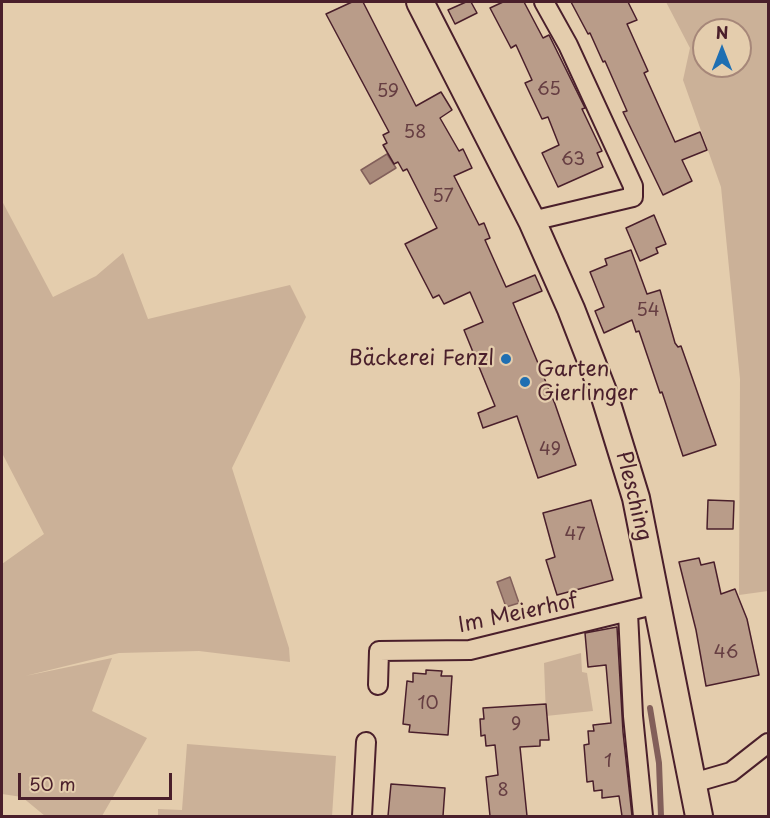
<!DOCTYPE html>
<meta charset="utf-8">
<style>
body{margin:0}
#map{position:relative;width:770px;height:818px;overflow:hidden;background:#e4cdad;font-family:"Playpen Sans",sans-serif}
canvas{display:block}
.frame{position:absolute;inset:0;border:3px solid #4a1f2b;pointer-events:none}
.north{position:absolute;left:692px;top:18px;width:60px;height:60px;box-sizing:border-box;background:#e4cdad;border:2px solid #a68779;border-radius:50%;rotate:0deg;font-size:16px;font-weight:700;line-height:24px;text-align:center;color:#4a1f2b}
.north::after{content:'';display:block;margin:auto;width:21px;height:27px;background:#1f6fb2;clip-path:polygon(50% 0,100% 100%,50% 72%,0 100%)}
.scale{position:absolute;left:18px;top:773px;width:154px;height:27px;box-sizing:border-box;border:3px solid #4a1f2b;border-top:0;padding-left:8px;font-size:18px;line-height:21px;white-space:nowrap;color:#4a1f2b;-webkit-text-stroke:4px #e4cdad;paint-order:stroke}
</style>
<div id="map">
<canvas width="770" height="818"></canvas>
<div class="frame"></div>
<div class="north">N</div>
<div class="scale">50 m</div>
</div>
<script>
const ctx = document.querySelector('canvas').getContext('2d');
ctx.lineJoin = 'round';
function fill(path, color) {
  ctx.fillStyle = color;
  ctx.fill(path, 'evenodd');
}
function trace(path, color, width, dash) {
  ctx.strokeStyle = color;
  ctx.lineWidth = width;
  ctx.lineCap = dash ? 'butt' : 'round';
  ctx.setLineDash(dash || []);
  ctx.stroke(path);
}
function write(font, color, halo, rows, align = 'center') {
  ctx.font = font + ' "Playpen Sans",sans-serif';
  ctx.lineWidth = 4.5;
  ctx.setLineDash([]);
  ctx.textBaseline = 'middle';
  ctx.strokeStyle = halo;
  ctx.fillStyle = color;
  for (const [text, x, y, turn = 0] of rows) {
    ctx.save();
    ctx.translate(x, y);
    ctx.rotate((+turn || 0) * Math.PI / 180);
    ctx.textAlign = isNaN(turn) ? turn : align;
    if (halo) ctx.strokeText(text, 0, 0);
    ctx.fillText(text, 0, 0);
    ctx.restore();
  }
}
const green = new Path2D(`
 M666,2h102v589l-29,4 1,-216 -19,-192 -38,-107 7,-32zM704,30h36v36h-36z
 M2,201l51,96 43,-21 27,-23 25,66 142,-34 16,32 -74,151 57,180 1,14 -91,-11 -80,2 -94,23 87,-18 -20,53 55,27 -45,78h-57l-23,-19 -20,-3v-230l42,-30 -42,-81z
 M581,653l1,19 5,1 6,38 -47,5 -2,-53z
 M187,744l149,12 -4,60h-174v-7l24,1z`);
const water = new Path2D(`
 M387,154l9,14 -26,16 -9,-14z
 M510,577l9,26 -13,4 -9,-25z`);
const stream = new Path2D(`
 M650,708l9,55 2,53`);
const building = new Path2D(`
 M352,2h11l53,104 25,-14 11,18 -12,8 19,33 4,-2 9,19 -18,8 25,49 5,-2 6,15 -5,2 21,47 29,-12 7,16 -29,12 42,101 21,61 -38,13 -21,-62 -34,12 -5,-15 17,-7 -31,-76 19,-8 -13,-30 -26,12 -5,-9 -6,3 -28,-54 32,-16 -30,-59 -4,2 -5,-9 -4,2 -11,-19 4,-2 -4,-8 6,-3 -63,-118z
 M466,2h5l6,11 -22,11 -7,-14z
 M503,2h21l19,36 6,-3 36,73 -3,1 20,42 -5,2 6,14 -45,20 -16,-34 17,-8 -11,-28 -6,2 -17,-36 7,-3 -16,-35 -5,3 -21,-40z
 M571,2h57l9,18 -10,4 21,47 -4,2 31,69 25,-10 7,18 -25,10 10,21 -29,14 -40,-83 4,-1 -22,-50 -2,1 -13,-29 -2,1z
 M654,215l12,29 -10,4 2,5 -18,8 -14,-33z
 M631,250l16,44 13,-4 15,53 3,4 3,-1 35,99 -33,11 -21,-64 -2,1 -21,-62 -3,1 -4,-12 -28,13 -9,-22 9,-4 -14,-35 17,-7 -2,-6z
 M591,500l22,80 -56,15 -11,-35 9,-3 -12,-44z
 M708,500l26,1 -1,28h-26z
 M699,558l2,7 13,-3 7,32 14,-5 12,30 12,56 -53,11 -10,-56 -17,-68z
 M617,627l6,105 9,84h-10l-3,-20 -17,2v-8l-8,1 -1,-10 -6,1 -3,-37 5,-1 -1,-13h6l-1,-6 18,-2 -5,-58 -18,2 -3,-34z
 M426,670l16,1 -1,5h11l-4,59 -39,-3 1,-7 -7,-1 4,-43 6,1v-9l13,1z
 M546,704l3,36h-9v6l-20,1 7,69h-37l-4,-39 12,-2 -3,-30 -9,1 -1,-11 -4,1 -1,-17h4l-1,-11z
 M391,784l54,4 -2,28h-55z`);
const street = new Path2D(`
 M532,221l101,-24v-11l-65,-141 -24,-43
 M628,613l5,103 10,100
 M378,685l1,-34 91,-1 187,-46
 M693,783l38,-11 37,-29
 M362,816l4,-74`);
const secondary = new Path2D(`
 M420,2l112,219 39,88 33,85 32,104 63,318`);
const markers = [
 [506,359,6,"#1f6fb2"],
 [525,382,6,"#1f6fb2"]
];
const numberNames = [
 ["65",549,90],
 ["59",388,92],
 ["58",415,133],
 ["63",573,160],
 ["57",443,197],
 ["54",648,311],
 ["49",550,450],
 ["47",575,535],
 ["46",726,653],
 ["10",428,704],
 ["9",516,725],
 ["1",608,762],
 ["8",503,791]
];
const poiNames = [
 ["Bäckerei Fenzl",494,359],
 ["Garten",537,370,"left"],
 ["Gierlinger",537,394,"left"]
];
const streetNames = [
 ["Plesching",633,496,76],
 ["Im Meierhof",518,614,-12]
];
fill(green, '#cbb198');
fill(water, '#a8897a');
trace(water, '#825f5a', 1.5);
trace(stream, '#825f5a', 6);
fill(building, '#b99c89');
trace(building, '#4a1f2b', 1.5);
trace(street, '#4a1f2b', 22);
trace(secondary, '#4a1f2b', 30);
trace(street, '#e4cdad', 18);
trace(secondary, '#e4cdad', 26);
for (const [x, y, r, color] of markers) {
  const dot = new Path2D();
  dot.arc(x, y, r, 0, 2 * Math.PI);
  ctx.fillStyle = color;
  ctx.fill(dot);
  trace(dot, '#e4cdad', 2);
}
write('18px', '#663e42', null, numberNames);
write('21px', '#4a1f2b', '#e4cdad', poiNames, 'right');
write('21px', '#4a1f2b', '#e4cdad', streetNames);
</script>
